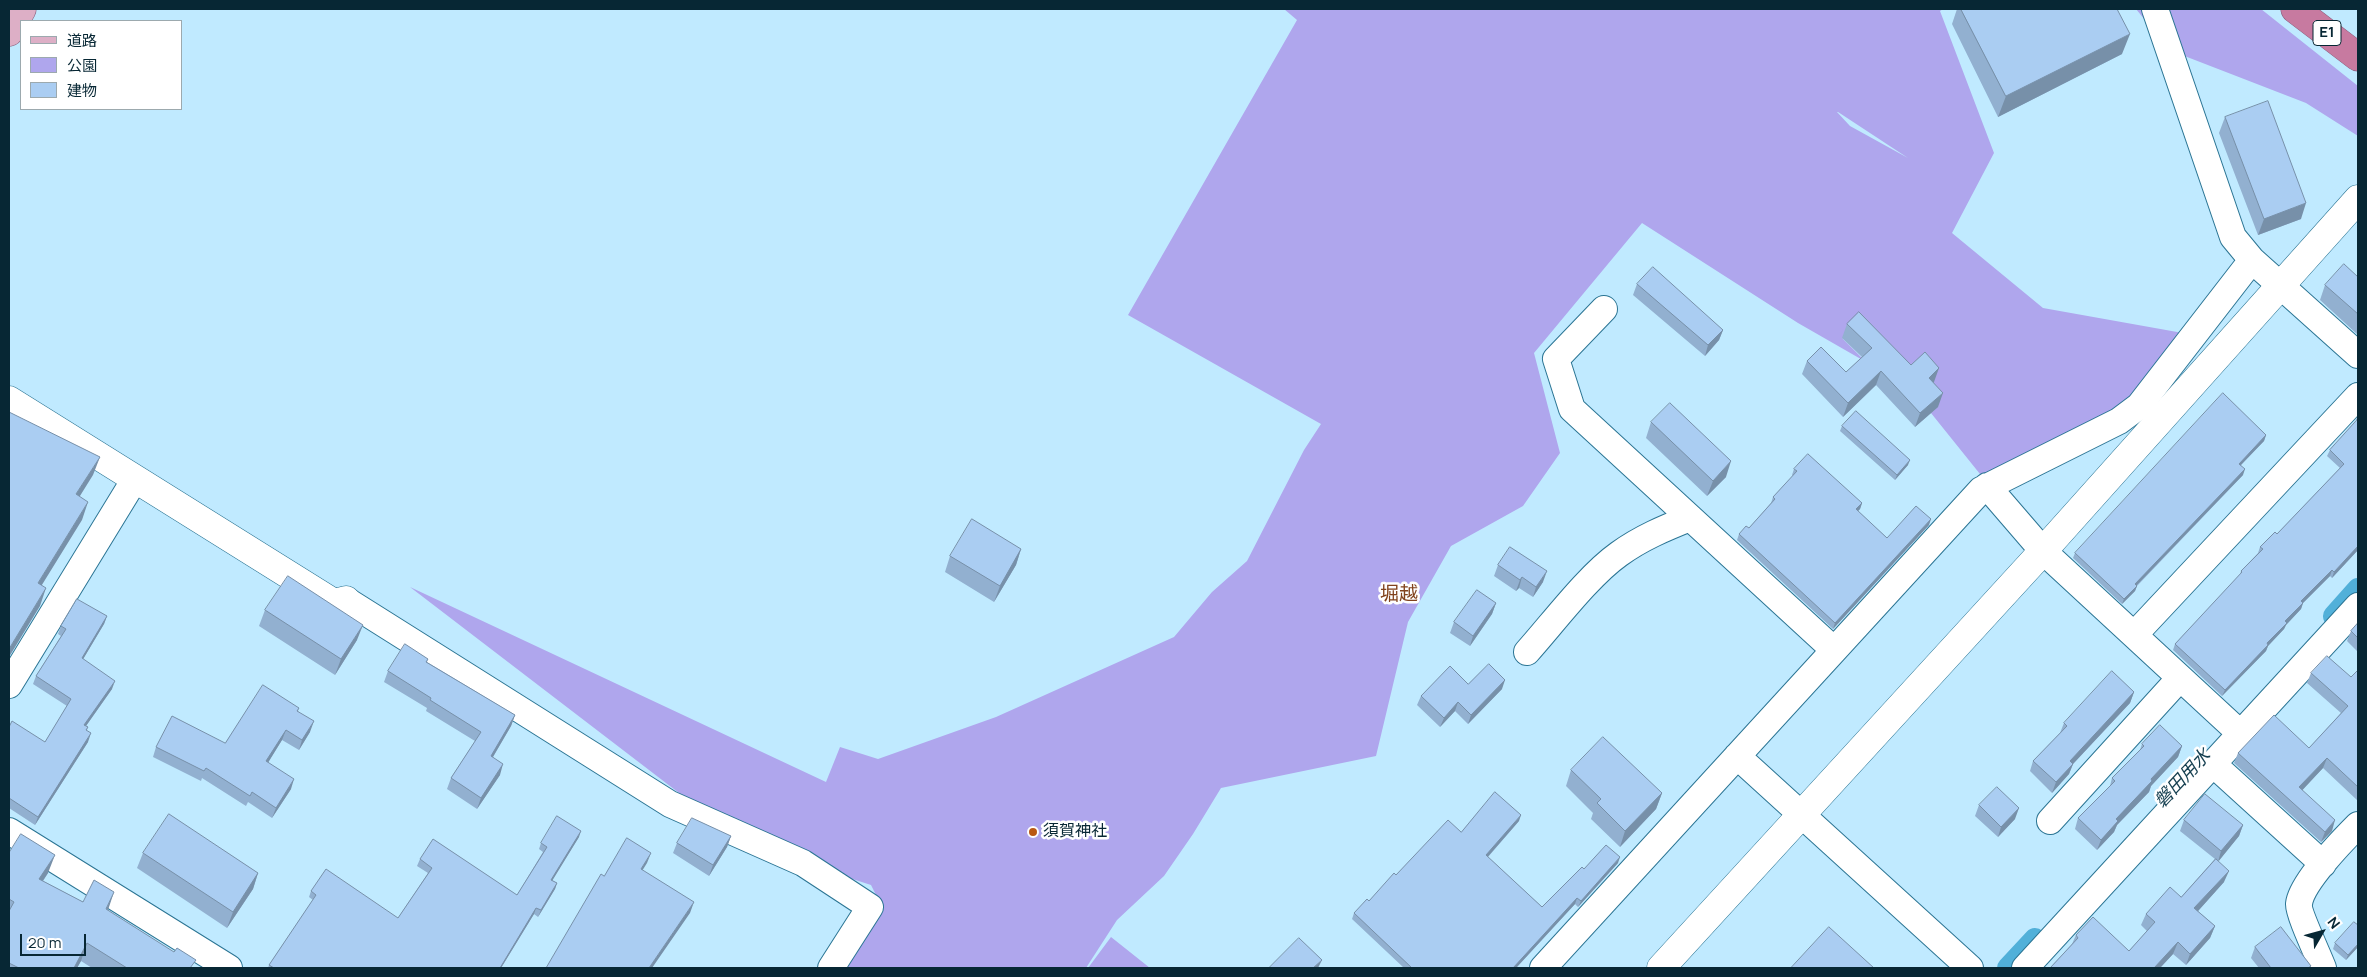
<!DOCTYPE html>
<meta charset="utf-8">
<style>
body{margin:0}
#map{position:relative;width:2367px;height:977px;overflow:hidden;background:#c0eaff;font-family:Manrope,"Noto Sans JP",sans-serif}
canvas{display:block}
.frame{position:absolute;inset:0;border:10px solid #072734;pointer-events:none}
.legend{position:absolute;left:20px;top:20px;width:162px;height:90px;box-sizing:border-box;background:#fff;border:1px solid #9ca9ae;margin:0;padding:6px 9px;list-style:none;font-size:15px;color:#072734}
.legend li{display:flex;align-items:center;gap:10px;height:25px}
.legend b{width:25px;border:1px solid #9ca9ae}
.north{position:absolute;left:2297px;top:907px;width:50px;height:50px;-webkit-text-stroke:4px #fff;paint-order:stroke;rotate:52deg;font-size:14px;font-weight:700;line-height:20px;text-align:center;color:#072734}
.north::after{content:'';display:block;margin:auto;width:18px;height:22px;background:#072734;clip-path:polygon(50% 0,100% 100%,50% 72%,0 100%)}
.scale{position:absolute;left:20px;top:934px;width:66px;height:22px;box-sizing:border-box;border:2px solid #072734;border-top:0;padding-left:6px;font-size:15px;line-height:18px;white-space:nowrap;color:#072734;-webkit-text-stroke:4px #fff;paint-order:stroke}
</style>
<div id="map">
<canvas width="2367" height="977"></canvas>
<div class="frame"></div>
<ul class="legend">
<li><b style="height:6px;background:#ddafc6"></b>道路</li>
<li><b style="height:14px;background:#afa6ed"></b>公園</li>
<li><b style="height:14px;background:#aacdf2"></b>建物</li>
</ul>
<div class="north">N</div>
<div class="scale">20 m</div>
</div>
<script>
const ctx = document.querySelector('canvas').getContext('2d');
ctx.lineJoin = 'round';
function fill(path, color) {
  ctx.fillStyle = color;
  ctx.fill(path, 'evenodd');
}
function trace(path, color, width, dash) {
  ctx.strokeStyle = color;
  ctx.lineWidth = width;
  ctx.lineCap = dash ? 'butt' : 'round';
  ctx.setLineDash(dash || []);
  ctx.stroke(path);
}
function write(font, color, halo, rows, align = 'center') {
  ctx.font = font + ' Manrope,"Noto Sans JP",sans-serif';
  ctx.lineWidth = 5;
  ctx.setLineDash([]);
  ctx.textBaseline = 'middle';
  ctx.strokeStyle = halo;
  ctx.fillStyle = color;
  for (const [text, x, y, turn = 0] of rows) {
    ctx.save();
    ctx.translate(x, y);
    ctx.rotate((+turn || 0) * Math.PI / 180);
    ctx.textAlign = isNaN(turn) ? turn : align;
    if (halo) ctx.strokeText(text, 0, 0);
    ctx.fillText(text, 0, 0);
    ctx.restore();
  }
}
const green = new Path2D(`
 M1284,9h659l-3,2 54,142 -42,80 91,75 151,27 -42,54 -168,90 -90,-112 -52,-29 24,24 -68,-39 -156,-100 -108,130 26,100 -37,53 -72,40 -43,76 -32,134 -155,32 -28,46 -29,42 -47,44 -31,48h-243l40,-59 -12,-24 -68,-22 -73,-31 -320,-245 416,195 14,-35 38,12 118,-42 178,-80 38,-45 35,-31 57,-111 17,-26 -193,-109 169,-295zM1837,112h1l70,46 -58,-32z
 M2136,9h125l97,77v50l-52,-33 -137,-53z
 M1111,937l39,31h-62z`);
const canal = new Path2D(`
 M2334,616l24,-27
 M2008,968l27,-29`);
const street = new Path2D(`
 M2155,9l78,228 19,23 106,95
 M1604,309l-48,50 16,50 262,241
 M1987,486l56,65 198,183
 M346,600l324,204 133,59 67,44 -39,61
 M2134,635l224,-239
 M1527,652c26,-29 61,-76 92,-98 22,-16 46,-26 71,-36
 M9,685l126,-206
 M1737,756l233,212
 M2213,764l110,100
 M2050,821l130,-143
 M9,831l220,137
 M1543,968l438,-478 138,-69 20,-15 113,-146
 M2025,968l333,-362
 M2323,968c-4,-11 -25,-55 -24,-64 2,-21 44,-64 59,-79`);
const secondary = new Path2D(`
 M9,400l325,203 12,-3
 M1661,968l382,-417 315,-352`);
const primary = new Path2D(`
 M9,32l13,-23`);
const highway = new Path2D(`
 M2295,9l63,48`);
const wall = new Path2D(`
 M1957,9h160l5,45 -124,63 -46,-93z
 M2225,117l76,102 -43,16 -39,-102z
 M2358,277v58l-38,-35 5,-15z
 M1637,284l86,46 -4,10 -14,16 -72,-61z
 M1847,324l64,41 23,17v1l4,24 -23,20 -39,-42 -33,32 -41,-43 5,-13 39,11 16,-15 -20,-19z
 M2358,415v135l-26,28 -2,-2 -27,27 -2,6 -15,16 -2,4 -16,17 -2,5 -44,45 -49,-46 2,-6 65,-69 1,-4 17,-18 2,-6 17,-13 63,-66 -13,-12 3,-6 27,-30h-1z
 M1651,422l75,55 -19,19 -61,-58z
 M1842,426l66,39 -13,15 -55,-49z
 M2266,435l-2,6 -23,24 2,10 -106,111 -2,5 -13,13 -49,-46 2,-5z
 M1794,469l68,34 -2,6 -2,2 29,27 42,-13 -96,104 -96,-89 2,-6 10,-6 22,-25 2,-6 20,-21 -1,-1z
 M1021,549l-5,16 -22,37 -49,-30 5,-16z
 M1498,565l45,17 -10,15 -14,-9 -3,3 -22,-15z
 M1496,603l-4,11 -22,32 -20,-13 4,-11z
 M265,610l92,30 -22,35 -76,-49z
 M107,616l-3,8 -21,35 29,30 -26,37 2,1 -1,3 1,12 -53,83 -26,-17v-81l36,15 22,-36 -34,-22 3,-8 25,-40 -3,-2 3,-8z
 M2358,623v29l-11,-11 4,-10z
 M428,659l-1,3 88,53 -4,11 -18,31 7,18 -23,34 -30,-20 4,-11 24,-37 -49,-30 1,-3 -43,-26 4,-11z
 M2358,670v131l-35,-33 -21,22 30,41 -11,11 -87,-79 4,-10 71,-5 32,-35 -34,-30 4,-10 40,4z
 M1468,684l34,5 -34,35 -13,-13 -15,16 -23,-22 4,-9z
 M2134,692l-4,11 -57,61 -4,10 -17,19 -22,-22 3,-10 27,-28 4,-10z
 M299,708l-1,3 12,21 -11,18 -17,-10 -14,22 23,27 -19,29 -24,-16 -2,4 -44,-28 -1,3 -48,-24 3,-10 69,-4z
 M2142,744l40,2 -4,11 -27,29 -2,6 -32,33 -3,7 -17,18 -22,-21 3,-11 32,-32 2,-8 28,-28z
 M1571,770l91,23 -6,16 -36,38 -29,-28 2,-6 -27,-27z
 M1979,805l36,14 -17,18 -23,-21z
 M2184,820l59,5 -4,11 -21,25 6,21 -26,29 17,15 -5,12 -24,27 -13,-11 -13,14h-110l22,-24 4,-9 53,16 18,-20 -6,-6 5,-11 35,-17 34,-38 -35,-28z
 M1519,821l-31,36 54,50 42,-38 34,-6 -40,44 -3,-3 -59,64h-112l-52,-49 2,-6 15,-12 27,-26z
 M731,836l-4,11 -18,29 -36,-23 4,-10z
 M579,837l-27,43 5,3 -2,6 -17,28 -4,-3 -33,54h-233l1,-3 44,-65 -4,-3 2,-6 87,27 30,-45 -11,-7 3,-7 97,36 26,-43 -4,-3 2,-6z
 M9,853l39,20 -5,8 40,21 25,9 84,57h-100l-11,-7 -4,7h-68z
 M143,853l115,20 -5,16 -26,39 -90,-60z
 M2335,943l23,4 -12,13 -13,-11z
 M2255,947l55,21h-51l-8,-10z`);
const shadedWall = new Path2D(`
 M2130,34l-8,20 -124,63 8,-21z
 M2306,203l-5,16 -43,16 6,-16z
 M1723,330l-4,10 -14,16 3,-11z
 M1939,368l-5,14 -10,10 5,-14z
 M1881,371l-5,14 -33,32 5,-14z
 M1943,393l-5,14 -23,20 5,-14z
 M2266,435l-2,6 -27,28 2,-5z
 M100,457l-7,18 -23,37 6,-18z
 M1910,460l-2,5 -13,15 2,-5z
 M1731,461l-5,16 -19,19 6,-15z
 M2245,469l-2,6 -110,114 2,-5z
 M88,502l-6,18 -50,81 6,-18z
 M1862,503l-2,6 -6,6 2,-6z
 M1931,519l-2,6 -96,104 2,-6z
 M2358,546v4l-26,28 2,-6z
 M1021,549l-5,16 -22,37 6,-16z
 M2332,570l-2,6 -31,31 2,-6z
 M1547,571l-4,11 -10,15 3,-10z
 M1522,577l-3,11 -3,3 4,-11z
 M2137,586l-2,5 -13,13 2,-5z
 M46,588l-6,18 -31,51v-8z
 M1496,603l-4,11 -22,32 3,-10z
 M2303,603l-2,6 -15,16 -2,4 -16,17 -2,5 -44,45 3,-6 42,-47 18,-22z
 M107,616l-3,8 -25,42 3,-8z
 M363,625l-6,15 -22,35 6,-16z
 M1505,680l-3,9 -34,35 3,-9z
 M115,681l-3,8 -31,44 3,-8z
 M2134,692l-4,11 -57,61 -4,10 -17,19 4,-11 14,-21z
 M1458,702l-3,9 -15,16 4,-9z
 M515,715l-4,11 -24,41 4,-11z
 M314,721l-4,11 -11,18 3,-10z
 M286,730l-4,10 -19,31 3,-10z
 M91,733l-3,9 -53,83 3,-8z
 M2182,746l-4,11 -27,29 -2,6 -32,33 -3,7 -17,18 4,-10 15,-21 35,-40z
 M2327,758l-4,10 -27,29 3,-10z
 M503,764l-3,11 -23,34 4,-11z
 M294,779l-3,10 -19,29 4,-10z
 M1662,793l-6,16 -36,38 5,-16z
 M2019,808l-4,11 -17,18 3,-10z
 M1521,815l-2,6 -35,40 2,-6z
 M2335,820l-3,11 -11,11 4,-10z
 M2243,825l-4,11 -21,26 3,-11z
 M581,831l-2,6 -30,49 2,-6z
 M731,836l-4,11 -18,29 4,-11z
 M651,853l-4,10 -10,16 4,-10z
 M55,855l-7,18 -16,24 7,-18z
 M1620,857l-2,6 -40,44 3,-6z
 M2229,871l-5,11 -34,38 4,-12z
 M258,873l-5,16 -26,39 6,-16z
 M557,883l-2,6 -17,28 3,-7z
 M114,892l-6,18 -2,-1z
 M1577,898l-2,6 -59,64h-3z
 M694,902l-4,11 -38,55h-3z
 M536,908l-2,6 -33,54h-1z
 M2215,926l-5,12 -24,27 4,-11z
 M2178,942l-5,12 -13,14h-6z
 M87,943l-6,18 -4,7h-3z
 M2358,944v3l-12,13 2,-5z
 M1322,960l-4,8h-5z`);
const building = new Path2D(`
 M1961,9h156l13,25 -124,62z
 M2268,101l38,102 -42,16 -39,-102z
 M2344,264l14,13v37l-33,-29z
 M1653,267l70,63 -15,15 -71,-61z
 M1859,312l52,53 14,-13 14,16 -10,10 14,15 -23,20 -39,-42 -33,32 -41,-42 14,-14 25,25 26,-24 -25,-24z
 M2223,393l43,42 -27,29 6,5 -110,115 2,2 -13,13 -49,-46z
 M1670,403l61,58 -18,20 -62,-59z
 M1856,411l54,49 -13,15 -55,-49z
 M9,412l91,45 -24,37 12,8 -50,81 8,5 -37,61z
 M2358,419v127l-24,26 -2,-2 -31,31 2,2 -18,18 2,2 -20,20 1,2 -43,45 -50,-46 67,-72 -1,-1 22,-22 -3,-2 15,-15 2,2 67,-70 -14,-14z
 M1808,454l54,49 -6,6 31,29 29,-32 15,13 -96,104 -96,-89 7,-8 3,2 26,-29 -2,-2 24,-26 -3,-2z
 M972,519l49,30 -21,37 -50,-30z
 M1510,547l37,24 -11,16 -14,-10 -2,3 -22,-15z
 M288,576l75,49 -22,34 -76,-49z
 M1477,590l19,13 -23,33 -19,-14z
 M77,599l30,17 -25,42 33,23 -31,44 4,2 -2,3 5,3 -53,84 -29,-19v-71l3,-6 33,21 26,-43 -35,-23 30,-47 -5,-3z
 M2358,623v15l-7,-7z
 M405,644l23,15 -2,3 89,53 -24,41 12,8 -22,34 -30,-20 30,-46 -51,-32 1,-2 -43,-27z
 M2327,656l24,21 7,-7v117l-31,-29 -28,29 36,33 -10,12 -87,-79 36,-38 35,33 39,-42 -37,-33z
 M1489,664l16,16 -34,35 -13,-13 -14,16 -23,-22 29,-30 18,18z
 M2112,671l22,21 -64,69 3,3 -17,18 -23,-21 34,-35 -3,-3z
 M263,685l36,23 -2,3 17,10 -12,19 -16,-10 -20,31 28,18 -18,29 -24,-16 -2,4 -44,-28 -2,3 -48,-24 16,-31 53,27z
 M2160,725l22,21 -31,33 1,2 -36,38 2,2 -17,19 -23,-22 37,-37 -3,-3 32,-32 -2,-2z
 M1603,737l59,56 -37,38 -28,-28 4,-4 -30,-29z
 M1997,787l22,21 -18,19 -22,-22z
 M1495,792l26,23 -35,40 56,52 40,-40 2,2 22,-24 14,12 -39,44 -4,-3 -64,70h-101l-58,-55 13,-14 2,2 25,-28 2,2 52,-55 13,12z
 M2205,794l38,31 -22,26 -37,-31z
 M169,814l89,59 -25,39 -90,-59z
 M557,816l24,15 -30,49 6,3 -16,27 -5,-2 -36,60h-226l-5,-3 47,-70 -5,-4 15,-22 72,49 34,-50 -12,-9 13,-20 84,56 30,-48 -6,-4z
 M692,818l39,18 -18,29 -36,-22z
 M21,834l34,21 -16,24 44,23 11,-22 20,12 -8,17 68,43 3,-4 19,12 -6,8h-63l-40,-25 -13,25h-55l-10,-5v-52l5,-9 -5,-3v-46z
 M627,838l24,15 -10,16 53,33 -45,66h-103l55,-94 3,2z
 M2216,859l13,12 -35,37 21,18 -25,28 -12,-12 -24,26h-104l28,-30 -2,-3 17,-18 36,34 26,-29 -9,-8 24,-27 11,10z
 M2354,922l4,3v19l-10,11 -13,-12z
 M1829,927l45,41h-83z
 M2281,927l30,39 -3,2h-37l-16,-21z
 M1299,938l23,22 -9,8h-44z`);
const markers = [
 [1033,832,5,"#b95914"]
];
const shields = [
 [2327,33,28]
];
const shieldNames = [
 ["E1",2327,33]
];
const poiNames = [
 ["須賀神社",1043,832]
];
const waterNames = [
 ["磐田用水",2183,779,-47]
];
const quarterNames = [
 ["堀越",1399,595]
];
fill(green, '#afa6ed');
trace(canal, '#51b0d9', 22);
trace(street, '#2b7594', 28);
trace(secondary, '#2b7594', 29);
trace(primary, '#845d7a', 29);
trace(highway, '#845d7a', 29);
trace(street, '#fff', 26);
trace(secondary, '#fff', 28);
trace(primary, '#ddafc6', 28);
trace(highway, '#c77aa0', 28);
fill(wall, '#92b0d0');
fill(shadedWall, '#7790a9');
fill(building, '#aacdf2');
trace(building, '#7790a9', 1);
for (const [x, y, r, color] of markers) {
  const dot = new Path2D();
  dot.arc(x, y, r, 0, 2 * Math.PI);
  ctx.fillStyle = color;
  ctx.fill(dot);
  trace(dot, '#fff', 2);
}
for (const [x, y, w] of shields) {
  const box = new Path2D();
  box.roundRect(x - w / 2, y - 12.5, w, 25, 4);
  ctx.fillStyle = '#fff';
  ctx.fill(box);
  trace(box, '#072734', 1);
}
write('bold 15px', '#072734', null, shieldNames);
write('16px', '#072734', '#fff', poiNames, 'left');
write('italic 18px', '#153f50', '#fff', waterNames);
write('19px', '#81421c', '#fff', quarterNames);
</script>
